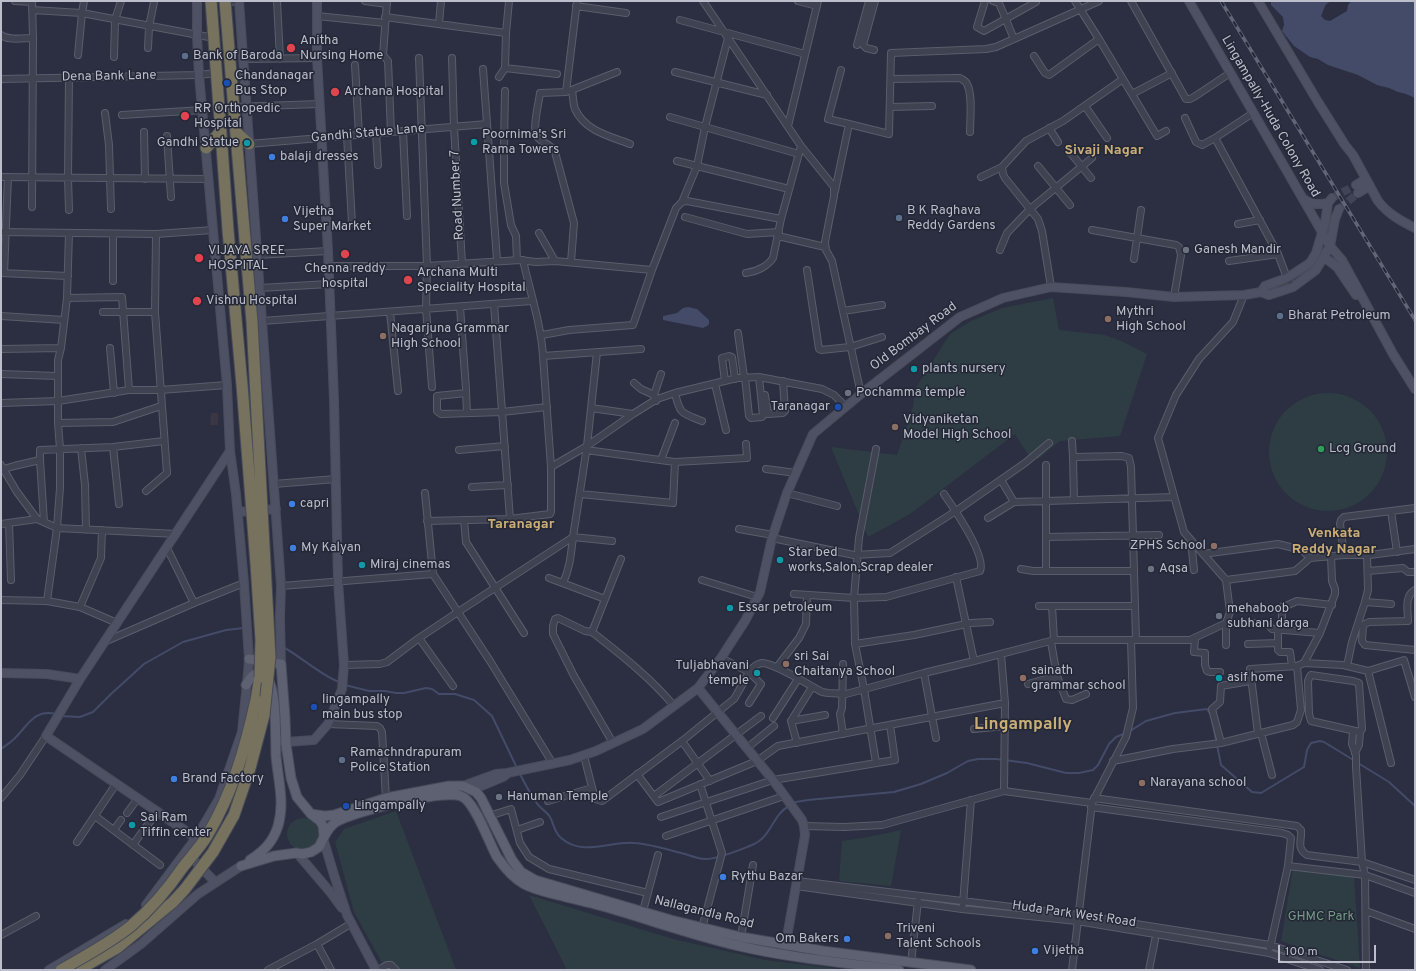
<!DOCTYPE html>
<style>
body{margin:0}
#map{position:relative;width:1416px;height:971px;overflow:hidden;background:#2b2f41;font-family:Overpass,sans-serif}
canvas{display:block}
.frame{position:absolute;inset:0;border:2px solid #bcbecb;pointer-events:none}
.scale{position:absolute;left:1278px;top:945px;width:98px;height:18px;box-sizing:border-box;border:2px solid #bcbecb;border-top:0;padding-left:5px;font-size:12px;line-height:14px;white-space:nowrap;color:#bcbecb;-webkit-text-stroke:3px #232736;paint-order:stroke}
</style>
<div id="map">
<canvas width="1416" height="971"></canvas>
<div class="frame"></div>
<div class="scale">100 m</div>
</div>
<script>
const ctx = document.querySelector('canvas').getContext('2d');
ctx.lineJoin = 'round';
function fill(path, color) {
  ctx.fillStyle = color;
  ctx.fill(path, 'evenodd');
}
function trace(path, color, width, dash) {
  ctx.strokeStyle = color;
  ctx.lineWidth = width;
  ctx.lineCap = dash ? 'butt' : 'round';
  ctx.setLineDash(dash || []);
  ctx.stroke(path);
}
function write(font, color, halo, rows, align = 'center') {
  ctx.font = font + ' Overpass,sans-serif';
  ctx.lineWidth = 3;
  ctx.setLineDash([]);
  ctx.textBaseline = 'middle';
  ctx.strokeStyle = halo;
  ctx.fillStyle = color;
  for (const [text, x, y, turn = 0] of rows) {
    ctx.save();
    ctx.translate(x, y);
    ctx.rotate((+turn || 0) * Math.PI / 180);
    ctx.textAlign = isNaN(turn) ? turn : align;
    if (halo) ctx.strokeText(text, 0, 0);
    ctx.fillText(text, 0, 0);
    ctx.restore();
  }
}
const medical = new Path2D(`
 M211,413h7v12h-8z`);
const green = new Path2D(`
 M1053,298l6,32 46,5 16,6 26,13 -27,82 -60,5 -22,18 -9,-3 -14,-22 -105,80 -42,23 -37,-90 66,8 16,-48 2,-18 35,-55 21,-13 31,-13z
 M1269 452a59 59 0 1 1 118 0a59 59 0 1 1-118 0Z
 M396,811l60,159h-70l-32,-58 -19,-70 9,-13z
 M287 834a16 16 0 1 1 32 0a16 16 0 1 1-32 0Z
 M901,830l-10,56 -52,-5 3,-40 21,-3z
 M1293,868l61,9 6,91 -79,-27z
 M529,895l144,44 92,21 81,10h-279z`);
const water = new Path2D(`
 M1271,1h62c-10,2 -8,8 -12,15l4,4 5,1 17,-10 1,-6 3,-4h64v97l-9,-4 -8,-2 -9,-4 -12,-3 -19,-10 -30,-10 -10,-6 -8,-2 -16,-11 -12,-15 2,-6 -1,-8 -12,-12z
 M688,307l9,2 12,11v4l-2,2 -4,2 -40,-8v-4l14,-3 6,-5z`);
const stream = new Path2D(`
 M283,647c20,11 37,28 58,36
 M345,685l24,6h16l11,2h8l22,-5 6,1 7,5h16l19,6 18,16 25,52
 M60,716l20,1 13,-5 18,-18 33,-30 39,-22 43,-12 18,-2
 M1130,731l16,-10 29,-8 32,-4 4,6 10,50 31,27 9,1 43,-26 3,-17 4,-7 9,-2 4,1 31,19
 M1,749c4,-3 9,-6 13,-10 13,-12 20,-31 42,-25
 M1358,763l31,19 26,24
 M519,772c6,12 12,24 20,34 4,4 8,6 11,11 4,7 4,15 11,21 22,19 49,3 73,5 17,1 35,7 51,11 6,2 14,5 20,5 14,0 34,-9 47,-14 20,-8 20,-30 37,-39
 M792,804l4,-2 12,-2 86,-8 27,-8 26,-11 21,-12 10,-2h18l31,4 39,10h13l14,-3 5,-5 11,-21 7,-7 10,-4`);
const secondaryTunnel = new Path2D(`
 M1332,198l24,-13
 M1339,209l19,-16`);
const street = new Path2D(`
 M15,1l17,1
 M32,1l1,37 -1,169
 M277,1l3,58
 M365,1l22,3
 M387,1l-4,54 5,6 3,71
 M703,1l98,145 33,41v9l-9,46 1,8 6,11 29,133
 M798,1l19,5
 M985,1l-8,26 7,4 52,-29
 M993,1l6,2 15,36
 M1075,1l24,38 58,97 9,-5
 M1131,1l55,98h4l4,-2 36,-24
 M225,3l10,-2
 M576,6l50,7
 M32,10l50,3 132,25
 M317,16l68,7
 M385,17l121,16
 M680,20l125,34
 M439,24l2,-23
 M1,35c8,6 22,3 32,3
 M857,45l12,-44
 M148,48l1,-21 5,-25
 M874,50l-8,-2 -3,-3 12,-44
 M78,55l4,-42 2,-12
 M1034,56l11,17 4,2 50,-36
 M114,57l1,-37 6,-19
 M419,58l8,208 -1,43 6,78
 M452,58l2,69 8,136
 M243,59l74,-1
 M355,65l4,70
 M505,68l52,6
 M483,69l14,191
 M841,70l-13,49 21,5
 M675,72l92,23
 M499,77l6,-9 1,-35 3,-32
 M1,79l198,-4 17,-2
 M891,79l69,-1c3,2 6,3 7,6 6,11 3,35 3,48
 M572,90c1,6 1,13 3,19 10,22 34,27 55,35
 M505,91l-1,55v37l7,42 5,11 1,24
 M569,91l48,-19
 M1132,94l40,-21
 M1085,106l22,32
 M234,107l85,-3
 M890,107l42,-1
 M105,113l4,32 2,64
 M122,115l81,-5
 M670,117l129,37
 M1185,118l11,24 6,3 13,-7 38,-25
 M788,126l30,-125
 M1049,128l9,14
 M403,131l4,85
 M144,132l1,47
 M376,133l2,32
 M167,136l4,61
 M347,136l5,87
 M1215,138l63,116 9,24 6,9
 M249,144l238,-20
 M1069,151l22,27
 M677,161l112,28
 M1038,166l32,39
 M1,177l208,2
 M981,177l21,-10
 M835,191l14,-67 40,10 2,-81 95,-4 10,-2 103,-46
 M682,202l15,-36 8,-39 23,-89
 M69,210l-1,-32 1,-101
 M685,217l62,17 32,-2
 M1238,224l22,-4
 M1092,230l84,15 3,2 2,8 -7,42
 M1,232l155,2 57,-4
 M539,233l16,28
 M778,236l47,11
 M1000,250l7,-17 23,-24 62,-51
 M257,255l71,-4
 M1134,259l7,-49
 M523,260c7,32 18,64 20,96
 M1229,261l49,-7
 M571,262l3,-39 -19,-71c-4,-8 -11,-8 -17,-14 -7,-6 1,-36 2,-45l26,-1 11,-91
 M329,266h98l93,-6 16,2 19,-1 97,9
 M807,270l12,79 2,1 29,-3 32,-10
 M1,273l67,3
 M4,273l4,-96
 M746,273c10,-1 22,-7 27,-15l8,-39 20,-73
 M113,281v-47
 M1051,287l-9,-56 -4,-12 -33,-41 -2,-4 -1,-7 24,-26 37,-20 60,-42
 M260,288l69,-4
 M67,298l55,-1 7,93
 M494,304l16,215
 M460,307l6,82
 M843,311l39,-6
 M103,312h52
 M390,312l8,79
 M1,316l63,4
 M262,321l270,-20
 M738,333l6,44
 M542,335l27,-5 64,-5 19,-55 24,-62 6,-6 5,-1 94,18
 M110,348l4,45
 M1,349l60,-1
 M1,374l56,2
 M745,377l4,39 2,2 11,-1 1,-1 -4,-39
 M725,381l-3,-23 7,-2 3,1 3,22
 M634,383l7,6 13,6
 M715,384l11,46
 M466,391l1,22
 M466,393l-29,3v15l4,3 61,-2 45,-5
 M675,393c5,22 7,20 27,28
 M765,395l3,19 15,-1 2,-2 -2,-30
 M656,401l-2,-6 7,-21
 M1,403l57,-2 71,-11h31l67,-5
 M591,408l42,6
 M58,423l55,-1 48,-16
 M1072,441l1,16
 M113,447l6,57
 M81,448l4,37 1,45
 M459,450l46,-4
 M40,460l4,62
 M661,460l14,-37
 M675,462l72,-4 -1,-14
 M1,465l16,27 20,27 20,9 119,6
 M1046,465v106
 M551,467l36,-21 46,-32 24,-15 18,-6 62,-15 22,-1 63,12 12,6 11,11
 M766,469l30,4
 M1,470l13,-4 26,-6v-10l73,-3 51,-6
 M1001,480l13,22 160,-5
 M274,484l62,-5
 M472,487l36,-2
 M146,491l21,-18 -12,-161 1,-78
 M787,493l50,13
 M580,494l93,9 2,-41 -89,-12
 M1074,500l-1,-43 49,-1 7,2 2,9 5,173
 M1391,511l6,41
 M988,518l26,-16
 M464,520l2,22 58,91
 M427,521l83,-2 40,-5 1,-2v-45l-8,-111 98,-7
 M9,523l2,57
 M1,524l36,-5
 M739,529l34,6
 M1046,537l113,-2
 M772,538l82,17 36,-2 66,-42 69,-48 24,-20
 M1191,540l3,30
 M167,548l27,55
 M1203,554l75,-10 24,6 8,8
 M1344,555l-4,-31 1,-4 3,-3 71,-9
 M1367,555l1,35 -3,12 26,2
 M1021,569l12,2h101
 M1368,571l35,-3 5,4h7
 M433,574l57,87 63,103
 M956,577l18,84
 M549,578l56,21
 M702,580l55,17
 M1226,580l69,-9 15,-13 34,-3h26l45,-6
 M563,583c7,-15 8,-29 10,-46l39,4
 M281,586l152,-12 -8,-81
 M1415,590c-11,6 -7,20 -7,31l-39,1 -6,3 -1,16 3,4 50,5
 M794,594l60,4 32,-1 94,-26c7,-15 -27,-64 -36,-77
 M1,600l46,1 33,6 37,16
 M47,601l10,-73 3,-40v-39l-2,-26v-63l3,-12 6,-50 2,-65
 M1039,606h96
 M1052,606l2,34
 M80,607l21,-49 1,-28
 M1278,630v20l2,2h10l2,14
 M1282,630v-22l1,-2 5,-1 9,-4 35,4
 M592,632c28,22 59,46 82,74
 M419,638l34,48
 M1195,639l-1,13 11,1v12l2,6 3,1h10
 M104,642l90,-39 50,-20
 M1051,642l6,34 9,23 6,1 14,-6
 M855,644l59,-9 57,-12 19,-1
 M1248,644l30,-1
 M1226,645v-22h41l5,6 48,4
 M1001,654l4,49 -1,88
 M721,658l28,14c3,-4 7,-8 13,-9 12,0 47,22 60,29l6,1 18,1 78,-21 50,-12 80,-21h136l36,-17 4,-11 -4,-32 -42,-48 -26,-94 18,-43 23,-36 34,-37 11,-27
 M1304,663l39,2 25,6 36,-11 11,37
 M344,665l36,-1 7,-2 32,-24 39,-26 115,-75 14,-91 10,-94
 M1347,666l5,-24 13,-40
 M777,667l22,-29 7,-14 1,-29
 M1368,671l23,92
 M924,673l12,65
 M1311,675l42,6 6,2 3,46 -2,3 -49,-11 -2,-7 -1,-33 2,-5z
 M1250,681l-29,5 -1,16 -8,7 9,34 72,-18 4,-3 4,-12 -4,-44 7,-3 16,-30 15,-39v-5l-3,-8 -1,-25
 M1028,684l29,-8
 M773,718l25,-39
 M791,721l34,-6
 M328,724l49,2 3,2 2,4 4,66
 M974,729l31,-3
 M1353,731l-1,13 4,11v12l6,95 3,13 1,95
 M1261,733l11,42
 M843,734l-3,-20 2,-6 1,-44
 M1258,734l-8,-65 47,-3
 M682,741l28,40
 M613,743l-39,-67 -21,-42v-8l2,-7 3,-1 27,13 7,1 29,-73
 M797,743l-6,-22 21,-34
 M747,748l27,-22
 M1355,753l4,-8 1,-13
 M584,756l11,43 7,2 80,-60 52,-42 7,-12 8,-15 12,12 -12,19
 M1113,761l60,-12 48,-6
 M876,763l-12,-74 -9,-45 -1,-46 5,-60 17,-89
 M637,774l21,28 99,-41 21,-15 227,-43
 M700,784l22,69 -20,75
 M654,796l107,-80
 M1,798l19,-23 26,-39
 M1094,798l203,28 4,4c1,11 -5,18 6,25l55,7 53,18
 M548,801l44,-13
 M1091,807l191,26 6,2 3,3 -3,28 77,9 50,18
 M127,813l11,-15
 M95,816l65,49
 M489,816l22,-7 9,34 9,14 20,12 99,24
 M661,817l112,-37 122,-20 -5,-35
 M804,826l40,1 38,-2 122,-34 88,12
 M146,827l12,-16
 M114,830l7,-10
 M517,830l23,-8
 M666,836l118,-40
 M77,842l39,-58
 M133,845l9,-13
 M797,881l281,34 192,30 77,25
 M796,886l166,23 115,12 192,32 51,17
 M963,904l8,-104
 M643,911l15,-56
 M1366,911l49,18
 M1,935l35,-19
 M741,937l12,-72
 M317,944l35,-21
 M1270,948l18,-82
 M911,963l7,-62
 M268,970l49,-26 14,26
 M378,970l9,-5h4l5,5
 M1072,970l20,-167 34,-66 7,-29 -2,-68
 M1149,970l6,-30`);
const secondary = new Path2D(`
 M239,1l42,585 -1,31 1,47
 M1189,1l141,245 12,14 51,94 22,35
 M1258,1l60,101 27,43 8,10 25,46c10,13 23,20 37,27
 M1356,185l10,-6
 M1358,193l12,-7
 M1304,199c7,6 15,6 24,4
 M1324,257l13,10 19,28
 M1261,292l4,-6 22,-8 23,-15 6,-10 9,-30 3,-20 4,-5
 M238,512l38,-3
 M1,673l46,1 33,5
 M698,688l75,92 29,40 2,6 1,9 -21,119
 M281,741l5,1 28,-2 14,-16 14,-35 2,-24 -6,-84 -4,-181 -6,-149 -11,-193v-57
 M463,786l33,-12 11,-1 63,-13 26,-9 47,-22 55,-41 23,-30 24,-37 15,-29 12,-54 15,-45 26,-59 48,-40 99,-77 43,-19 48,-11 75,5 48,5 70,-2 17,-3 8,3 24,-8 23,-17 14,-24 5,-27 4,-10
 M472,790l31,-13 4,-3
 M196,838l-150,-102 34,-57 150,-228
 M323,838l11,37 13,40 29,55
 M297,853l34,40 11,15
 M188,854l27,28
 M146,905l50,-67 23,-39 23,-67 6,-59 1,-14 -5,-76 -8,-89 -6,-43 -3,-66 -28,-310 -2,-39v-35
 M49,970l77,-46
 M105,970l36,-26 57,-50 43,-28`);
const primary = new Path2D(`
 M246,685c5,-8 8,-13 18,-12 14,13 11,64 12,83 2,24 9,46 2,70 -5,16 -14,25 -28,34
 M311,814l14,2 9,-1 52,-17 63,-12h14l13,6 5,6 31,62 9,12 14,8 136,40 70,17 82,14 148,19
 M324,837c3,-6 6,-11 12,-15 18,-11 106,-32 125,-26 14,5 28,47 36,61 7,10 16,21 27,27 11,6 23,8 34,11 15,4 29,7 44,11 46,13 90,29 137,40 52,12 106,17 160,24
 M241,866l33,-10 22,-3 6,1 9,-2 8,-5 5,-10 -1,-11 -3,-5 -9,-7 -14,-17 -6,-19 -5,-34 -1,-27 -4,-53 -32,-5`);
const highway = new Path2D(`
 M211,1l11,146
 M225,1l12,146
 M236,132l13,12
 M206,148l15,-17
 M256,700l4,-23
 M78,970l39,-22 56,-46 12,-13`);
const rail = new Path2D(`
 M1221,1l194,319`);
const highwayBridge = new Path2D(`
 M222,147l6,83 14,155 14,179 5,76 -1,37
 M185,889l28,-37 21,-37 16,-47 14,-53 6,-58 -18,-335 -15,-175
 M61,970c24,-14 49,-27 70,-44 20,-17 37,-37 52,-59 8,-10 17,-20 24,-31 26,-44 38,-87 49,-136`);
const markers = [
 [291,48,5,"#e0444e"],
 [185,56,4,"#5c6f8a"],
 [227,83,4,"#1a4fb4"],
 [335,92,5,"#e0444e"],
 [185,116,5,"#e0444e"],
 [474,142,4,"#0f9aa8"],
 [247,143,4,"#0f9aa8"],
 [272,157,4,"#3f7fe0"],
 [899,218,4,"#5c6f8a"],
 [285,219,4,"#3f7fe0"],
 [1186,250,4,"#6b7280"],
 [345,254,5,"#e0444e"],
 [199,258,5,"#e0444e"],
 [408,280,5,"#e0444e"],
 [197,301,5,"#e0444e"],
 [1280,316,4,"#5c6f8a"],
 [1108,319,4,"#8d6e63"],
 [383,336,4,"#8d6e63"],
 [914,369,4,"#0f9aa8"],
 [848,393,4,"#6b7280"],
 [838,407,4,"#1a4fb4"],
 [895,427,4,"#8d6e63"],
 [1321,449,4,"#2e9e5b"],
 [292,504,4,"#3f7fe0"],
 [1214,546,4,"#8d6e63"],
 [293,548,4,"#3f7fe0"],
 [780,560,4,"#0f9aa8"],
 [362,565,4,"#0f9aa8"],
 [1151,569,4,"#6b7280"],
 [730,608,4,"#0f9aa8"],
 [1219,616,4,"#6b7280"],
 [786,664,4,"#8d6e63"],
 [757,673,4,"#0f9aa8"],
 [1023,678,4,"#8d6e63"],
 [1219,678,4,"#0f9aa8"],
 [314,707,4,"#1a4fb4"],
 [342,760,4,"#5c6f8a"],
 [174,779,4,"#3f7fe0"],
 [1142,783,4,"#8d6e63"],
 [499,797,4,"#6b7280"],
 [346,806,4,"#1a4fb4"],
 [132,825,4,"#0f9aa8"],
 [723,877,4,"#3f7fe0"],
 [888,936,4,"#8d6e63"],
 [847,939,4,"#3f7fe0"],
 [1035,951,4,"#3f7fe0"]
];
const poiNames = [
 ["Anitha",300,41],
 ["Nursing Home",300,56],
 ["Bank of Baroda",193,56],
 ["Chandanagar",235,76],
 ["Bus Stop",235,91],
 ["Archana Hospital",344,92],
 ["RR Orthopedic",194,109],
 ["Hospital",194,124],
 ["Poornima's Sri",482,135],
 ["Rama Towers",482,150],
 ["Gandhi Statue",239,143,"right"],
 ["balaji dresses",280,157],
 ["B K Raghava",907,211],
 ["Reddy Gardens",907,226],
 ["Vijetha",293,212],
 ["Super Market",293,227],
 ["Ganesh Mandir",1194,250],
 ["VIJAYA SREE",208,251],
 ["HOSPITAL",208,266],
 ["Chenna reddy",345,269,"center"],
 ["hospital",345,284,"center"],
 ["Archana Multi",417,273],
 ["Speciality Hospital",417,288],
 ["Vishnu Hospital",206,301],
 ["Mythri",1116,312],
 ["High School",1116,327],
 ["Bharat Petroleum",1288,316],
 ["Nagarjuna Grammar",391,329],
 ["High School",391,344],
 ["plants nursery",922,369],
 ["Pochamma temple",856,393],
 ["Taranagar",830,407,"right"],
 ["Vidyaniketan",903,420],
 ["Model High School",903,435],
 ["Lcg Ground",1329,449],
 ["capri",300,504],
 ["ZPHS School",1206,546,"right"],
 ["My Kalyan",301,548],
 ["Star bed",788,553],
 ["works,Salon,Scrap dealer",788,568],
 ["Miraj cinemas",370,565],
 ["Aqsa",1159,569],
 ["Essar petroleum",738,608],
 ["mehaboob",1227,609],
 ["subhani darga",1227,624],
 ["sri Sai",794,657],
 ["Chaitanya School",794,672],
 ["Tuljabhavani",749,666,"right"],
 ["temple",749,681,"right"],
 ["sainath",1031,671],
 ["grammar school",1031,686],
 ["asif home",1227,678],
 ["lingampally",322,700],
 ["main bus stop",322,715],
 ["Ramachndrapuram",350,753],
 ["Police Station",350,768],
 ["Brand Factory",182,779],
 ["Narayana school",1150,783],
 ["Hanuman Temple",507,797],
 ["Lingampally",354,806],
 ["Sai Ram",140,818],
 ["Tiffin center",140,833],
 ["Rythu Bazar",731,877],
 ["Triveni",896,929],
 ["Talent Schools",896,944],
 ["Om Bakers",839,939,"right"],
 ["Vijetha",1043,951]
];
const streetNames = [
 ["Dena Bank Lane",109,77,-1],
 ["Lingampally-Huda Colony Road",1270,117,60],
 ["Gandhi Statue Lane",368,134,-5],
 ["Road Number 7",458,195,-93],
 ["Old Bombay Road",914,337,-37],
 ["Nallagandla Road",704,913,14],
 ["Huda Park West Road",1074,915,8]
];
const parkNames = [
 ["GHMC Park",1321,917]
];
const neighbourhoodNames = [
 ["Sivaji Nagar",1104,151],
 ["Taranagar",521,525],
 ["Venkata",1334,534],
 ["Reddy Nagar",1334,550]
];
const districtNames = [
 ["Lingampally",1023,726]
];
fill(medical, '#3a3643');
fill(green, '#2e3d43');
fill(water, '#444b69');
trace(stream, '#444b69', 2);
trace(secondaryTunnel, '#414456', 8, [8, 4]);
trace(street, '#5a5d6b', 8);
trace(secondary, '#484b5a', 10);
trace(primary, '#484b5a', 11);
trace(highway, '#464a58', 13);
trace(street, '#3f4251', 6);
trace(secondary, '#4d5163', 8);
trace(primary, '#5d6171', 9);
trace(highway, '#76725d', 11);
trace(rail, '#616577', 3.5);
trace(rail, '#232736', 2, [6]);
trace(highwayBridge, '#464a58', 13, []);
trace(highwayBridge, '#76725d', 11);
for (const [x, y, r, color] of markers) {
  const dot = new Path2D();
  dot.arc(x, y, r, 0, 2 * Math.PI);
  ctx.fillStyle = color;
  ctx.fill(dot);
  trace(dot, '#232736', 1.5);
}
write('13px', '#bcbecb', '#232736', poiNames, 'left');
write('13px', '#bcbecb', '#232736', streetNames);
write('13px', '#769986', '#232736', parkNames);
write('bold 14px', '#cbae77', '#232736', neighbourhoodNames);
write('bold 17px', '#cbae77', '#232736', districtNames);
</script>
